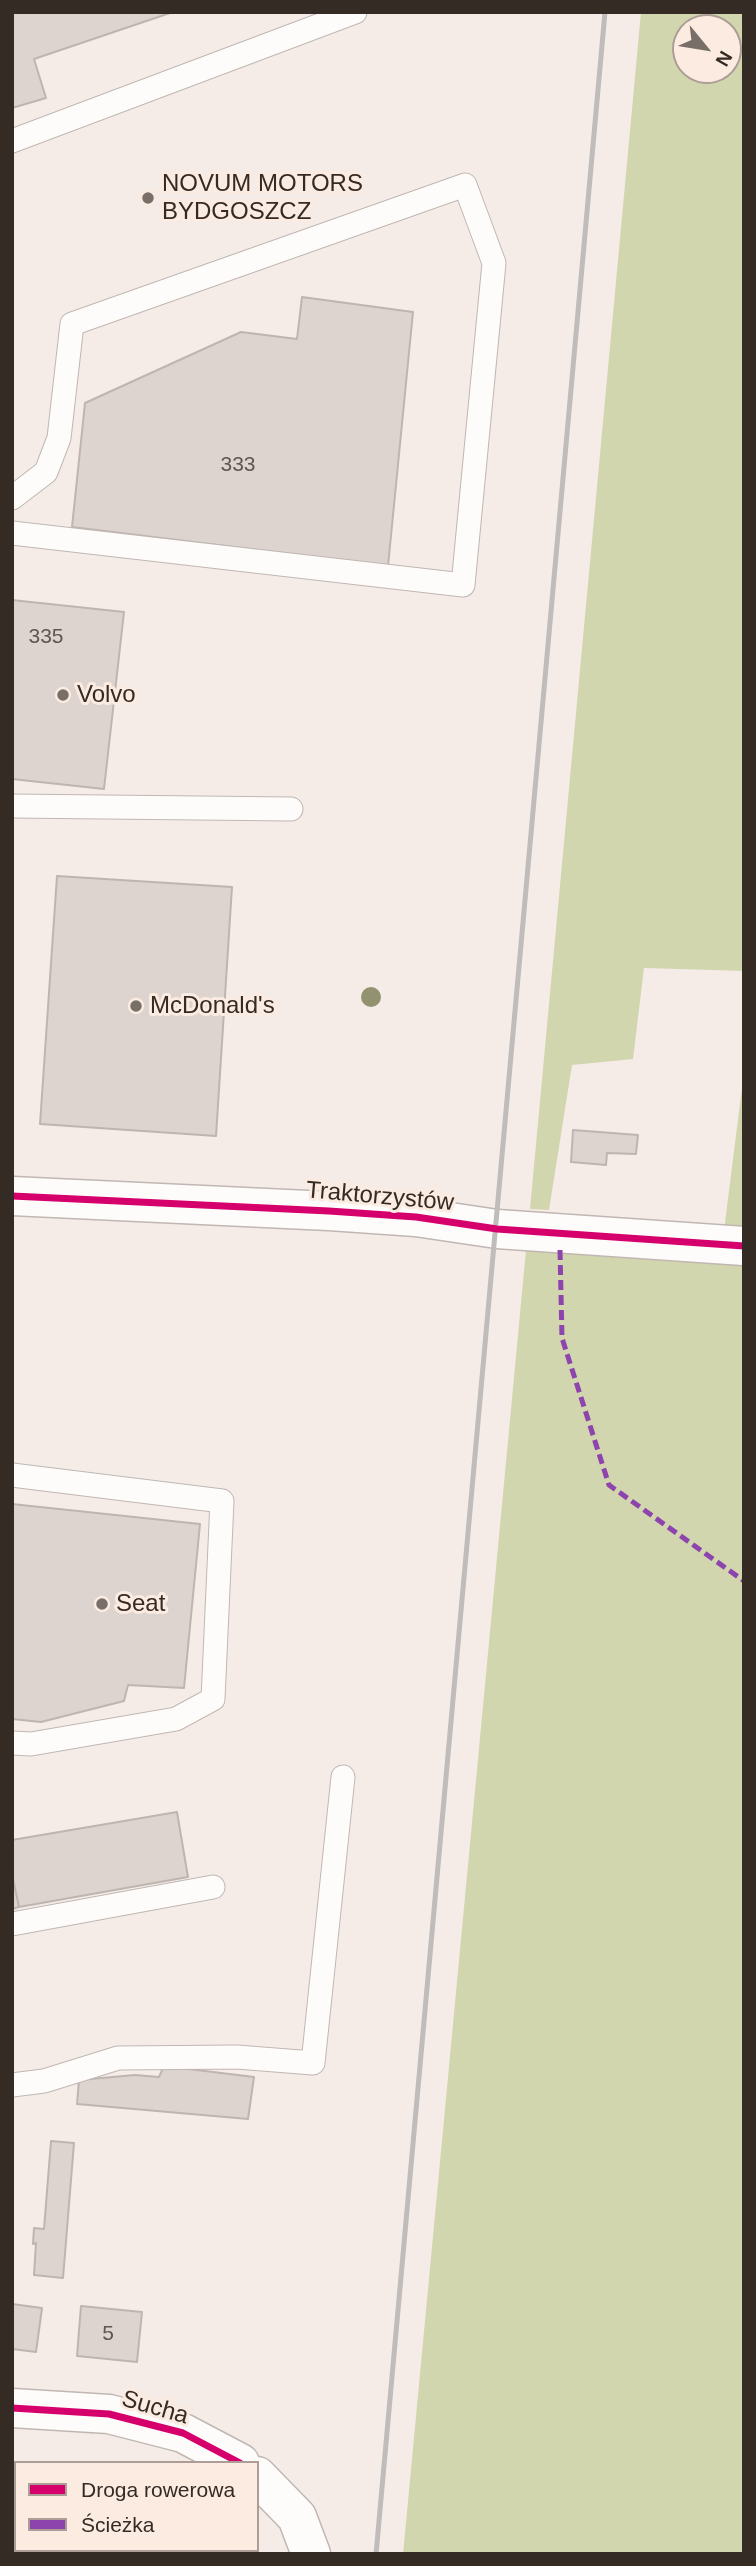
<!DOCTYPE html>
<meta charset="utf-8">
<style>
body{margin:0}
#map{position:relative;width:756px;height:2566px;overflow:hidden;background:#f5ece7;font-family:Arial,sans-serif}
canvas{display:block}
.frame{position:absolute;inset:0;border:14px solid #352b25;pointer-events:none}
.legend{position:absolute;left:14px;top:2461px;width:245px;height:91px;box-sizing:border-box;background:#fbebe1;border:2px solid #ac9e96;margin:0;padding:9px 12px;list-style:none;font-size:21px;color:#352b25}
.legend li{display:flex;align-items:center;gap:14px;height:35px}
.legend b{width:35px;border:2px solid #ac9e96}
.north{position:absolute;left:672px;top:14px;width:70px;height:70px;box-sizing:border-box;background:#fbebe1;border:2px solid #ac9e96;border-radius:50%;rotate:120deg;font-size:19px;font-weight:700;line-height:28px;text-align:center;color:#352b25}
.north::after{content:'';display:block;margin:auto;width:24px;height:32px;background:#786f69;clip-path:polygon(50% 0,100% 100%,50% 72%,0 100%)}
</style>
<div id="map">
<canvas width="756" height="2566"></canvas>
<div class="frame"></div>
<ul class="legend">
<li><b style="height:9px;background:#d6006c"></b>Droga rowerowa</li>
<li><b style="height:9px;background:#8e44ad"></b>Ścieżka</li>
</ul>
<div class="north">N</div>
</div>
<script>
const ctx = document.querySelector('canvas').getContext('2d');
ctx.lineJoin = 'round';
function fill(path, color) {
  ctx.fillStyle = color;
  ctx.fill(path, 'evenodd');
}
function trace(path, color, width, dash) {
  ctx.strokeStyle = color;
  ctx.lineWidth = width;
  ctx.lineCap = dash ? 'butt' : 'round';
  ctx.setLineDash(dash || []);
  ctx.stroke(path);
}
function write(font, color, halo, rows, align = 'center') {
  ctx.font = font + ' Arial,sans-serif';
  ctx.lineWidth = 6;
  ctx.setLineDash([]);
  ctx.textBaseline = 'middle';
  ctx.strokeStyle = halo;
  ctx.fillStyle = color;
  for (const [text, x, y, turn = 0] of rows) {
    ctx.save();
    ctx.translate(x, y);
    ctx.rotate((+turn || 0) * Math.PI / 180);
    ctx.textAlign = isNaN(turn) ? turn : align;
    if (halo) ctx.strokeText(text, 0, 0);
    ctx.fillText(text, 0, 0);
    ctx.restore();
  }
}
const green = new Path2D(`
 M641,12h103v959l-100,-3 -11,91 -61,6 -23,145 -19,-1zM686,28h42v42h-42z
 M744,1072v1482h-341l123,-1304 195,4z`);
const building = new Path2D(`
 M12,12h161l-139,47 12,39 -34,10z
 M302,297l111,15 -25,254 -316,-39 13,-124 156,-71 56,7z
 M12,600l112,12 -20,177 -92,-10z
 M57,876l175,11 -16,249 -176,-12z
 M573,1130l65,5 -2,19 -29,-1 -1,12 -35,-3z
 M12,1504l188,20 -16,164 -56,-3 -4,16 -83,21 -29,-3z
 M177,1812l11,65 -169,30 -7,-33v-34z
 M12,1874l7,33 -7,2z
 M164,2066l90,11 -6,42 -171,-15 2,-24 56,-5 24,2z
 M51,2141l23,2 -11,135 -29,-3 2,-32 -3,1 1,-16 10,1z
 M12,2304l30,4 -6,44 -24,-3z
 M81,2306l61,6 -5,50 -60,-6z
 M12,2475h4v46h-4z`);
const lane = new Path2D(`
 M12,141l343,-129
 M12,498l34,-26 13,-34 13,-114 393,-139 29,78 -31,322 -451,-52
 M12,806l279,3
 M12,1475l210,26 -9,198 -37,20 -145,25 -19,-1
 M12,1924l201,-37
 M12,2085l32,-4 74,-23 119,-1 76,6 30,-286`);
const street = new Path2D(`
 M12,1196l317,15 87,6 81,12 247,17
 M12,2408l97,6 74,19 57,30
 M257,2476l40,41 14,37`);
const rail = new Path2D(`
 M376,2554l229,-2542`);
const quiet = new Path2D(`
 M560,1250l2,88 47,147 135,96`);
const cycleway = new Path2D(`
 M12,1196l317,15 87,6 81,12 247,17
 M12,2408l97,6 74,19 57,30`);
const trees = [
 [371,997]
];
const markers = [
 [148,198,7,"#786f69"],
 [63,695,7,"#786f69"],
 [136,1006,7,"#786f69"],
 [102,1604,7,"#786f69"]
];
const numberNames = [
 ["333",238,465],
 ["335",46,637],
 ["5",108,2334]
];
const poiNames = [
 ["NOVUM MOTORS",162,184],
 ["BYDGOSZCZ",162,212],
 ["Volvo",77,695],
 ["McDonald's",150,1006],
 ["Seat",116,1604]
];
const streetNames = [
 ["Traktorzystów",380,1197,5],
 ["Sucha",155,2408,16]
];
fill(green, '#d2d6af');
fill(building, '#ddd4cf');
trace(building, '#beb5b0', 2);
trace(lane, '#c0b7b2', 25);
trace(street, '#c0b7b2', 41);
trace(lane, '#fefcfb', 23);
trace(street, '#fefcfb', 38);
trace(rail, '#bfbcbb', 5);
trace(quiet, '#8e44ad', 5, [10, 5]);
trace(cycleway, '#d6006c', 7);
ctx.fillStyle = '#929271';
for (const [x, y] of trees) {
  ctx.beginPath();
  ctx.arc(x, y, 10, 0, 2 * Math.PI);
  ctx.fill();
}
for (const [x, y, r, color] of markers) {
  const dot = new Path2D();
  dot.arc(x, y, r, 0, 2 * Math.PI);
  ctx.fillStyle = color;
  ctx.fill(dot);
  trace(dot, '#fbebe1', 2.5);
}
write('21px', '#605650', null, numberNames);
write('24px', '#352b25', '#fbebe1', poiNames, 'left');
write('24px', '#352b25', '#fbebe1', streetNames);
</script>
